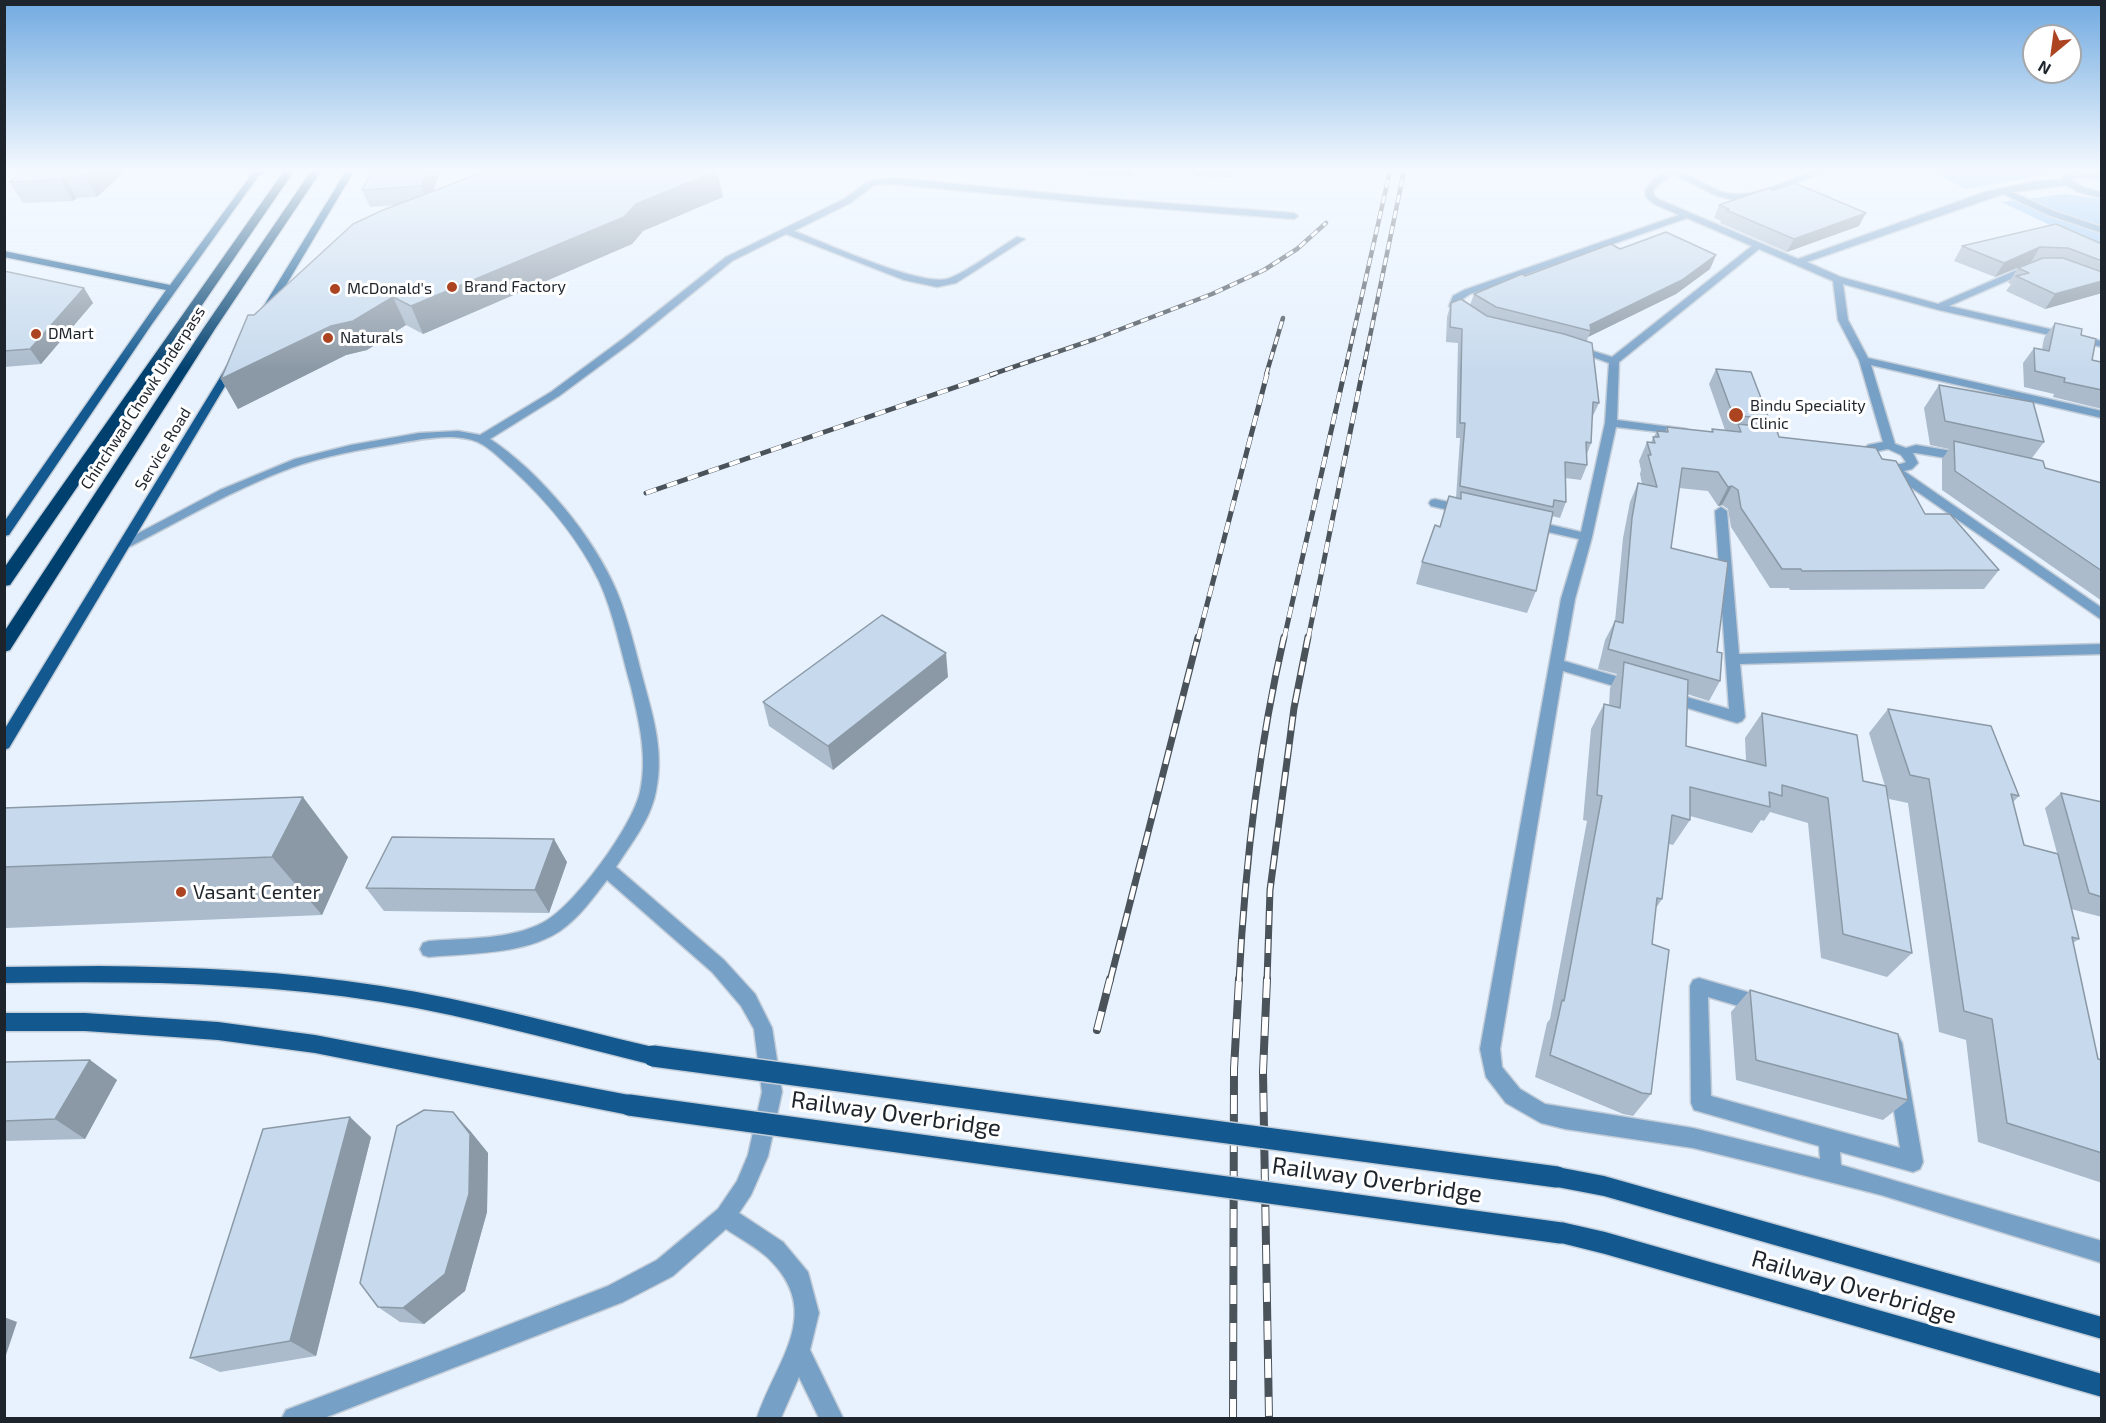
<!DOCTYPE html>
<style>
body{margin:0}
#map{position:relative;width:2106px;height:1423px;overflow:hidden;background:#e7f2fe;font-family:"Exo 2",sans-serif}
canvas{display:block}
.frame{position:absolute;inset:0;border:6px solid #1d242b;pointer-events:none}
.north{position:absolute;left:2022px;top:24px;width:60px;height:60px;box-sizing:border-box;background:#fff;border:2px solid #a5a7aa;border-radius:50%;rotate:209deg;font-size:16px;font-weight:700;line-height:24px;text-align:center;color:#1d242b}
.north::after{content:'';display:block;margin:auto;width:21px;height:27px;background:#ac4422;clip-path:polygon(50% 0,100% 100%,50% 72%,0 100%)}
</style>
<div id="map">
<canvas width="2106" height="1423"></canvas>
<div class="frame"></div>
<div class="north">N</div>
</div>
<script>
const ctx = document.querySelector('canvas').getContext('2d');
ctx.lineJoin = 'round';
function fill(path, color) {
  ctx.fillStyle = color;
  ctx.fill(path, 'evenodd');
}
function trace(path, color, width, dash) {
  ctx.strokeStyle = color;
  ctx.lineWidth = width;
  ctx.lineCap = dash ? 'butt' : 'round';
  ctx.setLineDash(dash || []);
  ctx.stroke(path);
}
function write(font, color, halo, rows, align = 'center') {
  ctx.font = font + ' "Exo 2",sans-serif';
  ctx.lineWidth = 6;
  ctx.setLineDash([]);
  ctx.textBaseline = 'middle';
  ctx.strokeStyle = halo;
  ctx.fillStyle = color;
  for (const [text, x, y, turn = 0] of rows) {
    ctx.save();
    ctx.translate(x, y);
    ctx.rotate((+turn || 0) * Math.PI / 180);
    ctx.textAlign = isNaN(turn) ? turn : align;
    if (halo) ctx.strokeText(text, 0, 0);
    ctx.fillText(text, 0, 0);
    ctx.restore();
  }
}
const green = new Path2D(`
 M1933,171h131l-99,18z
 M2065,194l36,5v50l-100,-47z`);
const street = new Path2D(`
 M1667,171c20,0 36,14 55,21 27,9 66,-12 93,-21h11l-83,31 -26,-6 -44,-22 -14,10 -6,7 1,5 6,4 138,59 187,-67 53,-11 24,-1v-4l13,-5 27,3v5l-26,-2 -6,2 14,9 18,4v6l-24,-6 -12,-7 -54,7 42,19 48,16v6l-54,-18 -45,-21 -196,68 34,15 97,27 90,-39h6v4l-85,37 153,35v6l-163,-37 -96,-26 5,36 20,38 234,53v7l-231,-53 24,79 11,4 10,-3 48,8 6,4 -6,4 -48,-8h-3l5,10 -6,6 -8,2 198,137v12l-216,-150 -16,-8 -8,-11 6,-6 15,-3 -24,-82 -21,-40 -5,-39 -74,-32 -140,113 -2,58 69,9 6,3 -6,3 -70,-8 -24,110 -17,62 -11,62 72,21 2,4 -7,5 -68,-20 -63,378 2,18 18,22 25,15 148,24 127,31 -1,-13 -125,-36 -3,-7 -1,-117 3,-6 6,-2 193,56 7,3 3,6 21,119 -3,7 -7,3 -73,-20 1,13 261,76v22l-221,-68 -122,-31 -66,-16 -128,-19 -24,-6 -35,-20 -20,-26 -6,-28 81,-450 18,-60 -53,-12 -2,-3 6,-4 51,12 24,-109 4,-60 -40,-15 5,-3 38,12 140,-111 -65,-28 -217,76 -9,6 -2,5 11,8v4h-8l-13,-11 4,-10 11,-6 215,-75 -25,-11 -8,-7 -1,-6 8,-11zM1888,449l13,6 5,7c-11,6 -25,-1 -32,-10zM1708,997l176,52 16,99 -189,-52z
 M895,178l204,20 195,15 4,3 -4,3 -195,-15 -204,-20 -21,1 -24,18 -56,28c30,11 130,58 156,47 20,-8 47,-29 67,-41l8,2 -69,44 -19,4 -33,-7 -118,-46 -54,27 -100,81 -73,54 -69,43c50,33 104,98 127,153 12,29 19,61 27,91 10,36 20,71 12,108 -5,28 -25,53 -40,76l108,93 31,34 17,34 10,64 -14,64 -17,39 -12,18 44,29 25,30 11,41 -9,37 33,68h-24l-20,-41 -18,41h-24c19,-58 68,-105 11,-160 -12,-11 -29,-20 -42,-29l-53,47 -50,26 -299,116h-42l4,-8 143,-54 179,-70 49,-26 61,-51 19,-28 11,-26 14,-63 -8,-63 -13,-23 -29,-34 -105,-92c-14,18 -28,38 -47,51 -36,24 -90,22 -131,26l-6,-2 -3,-6 3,-6 6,-2c36,-3 82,-1 115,-19 31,-17 88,-95 96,-130 8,-35 -1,-71 -9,-105 -10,-35 -17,-73 -32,-106 -20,-42 -54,-82 -88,-113 -13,-11 -26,-26 -43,-29 -24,-5 -50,1 -74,5 -35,6 -70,12 -103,24 -57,21 -109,52 -162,79l-5,1 -6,-4 102,-54 75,-31 56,-14 68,-12 39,-2 22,4 71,-43 73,-54 102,-81 118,-58 25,-18z
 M1435,499l35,8 2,3 -6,4 -35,-8 -2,-3 2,-3z
 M1721,507l6,4 12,143 363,-10v10l-362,10 5,53 -3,4 -5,2 -73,-22 -2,-4 7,-5 60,17 -14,-198z`);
const primary = new Path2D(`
 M254,171h8l-110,153 -143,211 -5,1v-14l162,-232 -162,-33v-6l166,34z
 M346,171h8l-84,141 -9,2 -1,-2z
 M232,363l5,3 -228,382 -5,2v-20l223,-364z
 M99,966c95,1 189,5 282,20 92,14 182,40 272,61l7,3 3,6 -3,6 -7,3c-90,-22 -179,-48 -271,-63 -125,-20 -251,-21 -378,-19v-16z
 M4,1013h81l133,9 97,13 314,60 7,3 3,7 -3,7 -7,3 -314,-62 -97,-13 -133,-9h-81z
 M1557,1167l47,9 498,141v22l-498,-143 -47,-9 -7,-3 -3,-7 3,-7z
 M1561,1222l44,10 497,142v23l-497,-143 -52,-13 -3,-8 3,-8z`);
const highway = new Path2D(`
 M254,171h11l-9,6 -5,-3z
 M284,171h10l-284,414 -6,1v-18z
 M311,171h10l-106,158 -205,321 -6,2v-20l199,-303z`);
const railFar3 = new Path2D(`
 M990,375l105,-36 117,-45 52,-24 33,-21 29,-26
 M1266,375l17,-57
 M1344,375l46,-204
 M1362,375l42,-204`);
const railFar2 = new Path2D(`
 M646,493l348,-119
 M1198,639l69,-265
 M1284,639l60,-265
 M1308,639l54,-265`);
const railFar1 = new Path2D(`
 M1110,981l88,-344
 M1239,981c6,-116 19,-231 45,-344
 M1267,981l3,-91 24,-182 14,-71`);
const rail = new Path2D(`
 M1267,979l-4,93 6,346
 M1097,1030l13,-51
 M1233,1418l1,-349 5,-90`);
const primaryBridge = new Path2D(`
 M653,1056l904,121
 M629,1105l932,128`);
const wall = new Path2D(`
 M23,171h102l-28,26 -20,1 -4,3 -50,2 -14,-21z
 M372,171h69l-8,20 284,-20 6,26 -80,34 -11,13 -209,90 -17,-9 -39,25 -21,5 -108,54 -17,-30 33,-64 141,-110 -25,2 -8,-17z
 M1089,171h45v5h-45z
 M1194,171h39l-1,6 -38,-1z
 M1719,205l140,21 -72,26 -67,-29 1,-2 -7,-3z
 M2102,244v49l-57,16 -39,-18 5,-7 -3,-1 10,-15 15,-6 -38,15 -41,-16 8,-15z
 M1620,249l96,6 -6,14 -34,25 -88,43 -1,4 12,62 -7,15 -1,25 -4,11v11l-6,15 -16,-2 1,24 -6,16 -8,-2 -16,75 -9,22 -111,-29 6,-22 18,-35 16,-29 4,-60h-4l2,-95 -12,-1 1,-25 4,-14 19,2 4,-11 51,-18z
 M4,271l80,17 9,15 -52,61 -37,3z
 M2055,323l26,12 11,25 10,7v42l-49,-12 1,-3 -30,-7 -1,-24 11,-15 8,1 2,-11z
 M1716,369l53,50 -4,8 14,10 103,22 43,55 74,56 -15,19 -194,1 -1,-2h-19l-39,-61 -3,-18 -6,-4 -4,1 -10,-15 -29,-3 -8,60 46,104 3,29 -11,20 -22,-7 -1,52 60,15 -1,-23 17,-25 101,68 22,5 -16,-53 19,-24 131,87 -6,6 11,43 33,8 -12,-45 16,-15 41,9v115l-31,-8 8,30 -6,4 25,116 4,1v123l-124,-41 -12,-102 -27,-8 -31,-229 -19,-4 -3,-11 26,165 -25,24 -66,-19 -13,-135 -38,-11 -6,9 -3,-1 -9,13 -62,-17v4l-17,25 -4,-1 -7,55 -6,9 -4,36 -1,150 -18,22 -10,-2 -88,-37 12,-54 3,-4 37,-198 -4,-1 8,-91 13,-25 5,1 1,-17 7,-14 -19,-5 7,-29 10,-19 8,-83 7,-36 8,-19 4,1 -2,-10 1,-4 -2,-9 8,-19h4l6,-11 8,1 2,-5 44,5 1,-3 13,1 -16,-46z
 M1939,385l105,57 -12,16 13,10 57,15v118l-160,-111v-31l7,-10 -19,-4 -6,-37z
 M948,677l-115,93 -64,-44 -6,-24z
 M4,808l344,49 -26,58 -316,13 -2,-2z
 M567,862l-18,51 -165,-2 -18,-23z
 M1750,990l158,110 -25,20 -147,-40 -5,-68z
 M90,1060l27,20 -32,59 -81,2v-79z
 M453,1112l18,20 17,21 -1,59 -22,79 -41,33 -24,-2 -22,-15z
 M371,1137l-55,219 -96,16 -30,-14z`);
const shadedWall = new Path2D(`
 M91,171h34l-28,26 -12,-21z
 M428,171h13l-13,31 -7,-16z
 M717,171l6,26 -80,34 -11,13 -209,90 -12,-28 225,-102z
 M64,177l13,21 -4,3 -12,-21z
 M1866,213l-7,13 -72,26 7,-13z
 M2040,247l-9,15 -36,15 9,-14z
 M1716,255l-6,14 -34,25 -88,43 3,-6 -1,-6z
 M2102,281v12l-57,16 10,-15z
 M84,288l9,15 -52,61 -11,-15z
 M393,297l13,28 -39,25 -21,5 -108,54 -17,-30z
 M1732,486l-10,19 -4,1 10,-19z
 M946,653l2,24 -115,93 -5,-24z
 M303,797l45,60 -26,58 -50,-58z
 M554,839l13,23 -18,51 -14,-23z
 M90,1060l27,20 -32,59 -30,-20z
 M453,1112l18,20 17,21 -1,59 -22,79 -41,33 -21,-16z
 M350,1117l21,20 -55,219 -26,-15z
 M4,1317l13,5 -13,39z`);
const building = new Path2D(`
 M23,171h68l-6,5 -21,1 -3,3 -52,2z
 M372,171h56l-7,15 -59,4z
 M486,171h231l-81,33 -12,13 -213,89 -18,-9 -40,24 -22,5 -110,53 27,-64h6l99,-91 30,-14z
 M1795,183l71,30 -72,26 -68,-29 3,-1 -10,-4 50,-17 4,2z
 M2056,224l46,20v17l-34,-13 -28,-1 -36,16 -42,-17z
 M1666,232l50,23 -34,25 -92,45 1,6 -95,-24 -22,-13 48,-20 3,2 86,-32 9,5z
 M2043,258h20l39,14v9l-47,13 -39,-18 13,-3 -11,-5z
 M4,271l80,17 -54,61 -26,2z
 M1461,299l26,17 77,18 28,9 7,60 -6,-1 -2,41 -5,-1 1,23 -22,-3 1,40 -12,-2 -1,7 -93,-21 5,-63h-5l2,-94 -12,-2 1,-24z
 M2055,323l27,6 -1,6 15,4 -4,21 9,2 1,28 -38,-8 1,-4 -30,-7 -1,-23 15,3z
 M1716,369l35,3 18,47 -36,-4z
 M1939,385l94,17 11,40 -99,-21z
 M1738,424l38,4 3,9 97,11 6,11 14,2 29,53h25l49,56 -197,1 -1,-2h-19l-41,-61 -3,-18 -6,-4 -4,1 -10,-15 -36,-4 -11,80 57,14 -11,90 5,1 -2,28 -112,-32 7,-28 8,2 9,-105 6,-35 19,4 -9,-32h3l-4,-13 8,1 -2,-6h6l-2,-6 11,1 -1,-5 46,5 -1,-3 29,3z
 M1954,441l89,20 2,7 57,15v88l-147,-100z
 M1461,492l92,20 -17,79 -114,-29 13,-37 5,2 9,-31 12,3z
 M882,615l64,38 -118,93 -65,-44z
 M1624,662l64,18 -2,66 80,20 -4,-53 95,22 6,46 23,5 26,167 -69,-19 -15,-136 -46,-13v11l-13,-4 1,15 -80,-20v33l-18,-5 -10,84 -5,-1 -5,46 17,6 -18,144 -9,-1 -92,-38 12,-55 2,1 38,-205 -5,-1 7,-91 16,4z
 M1888,709l103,17 28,70 -8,-2 13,51 34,9 21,85 -7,-2 26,122 4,1v93l-95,-30 -15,-104 -28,-8 -35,-232 -19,-4z
 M2061,793l41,9v95l-13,-4z
 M303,797l-31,60 -268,10v-59z
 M392,837l162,2 -19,51 -169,-2z
 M1750,990l148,44 10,66 -152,-40z
 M90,1060l-35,59 -51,2v-59z
 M424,1110l29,2 17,22 -1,60 -24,80 -42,34 -25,-1 -18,-24 37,-157z
 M350,1117l-60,224 -100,17 73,-229z`);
const markers = [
 [452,287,6,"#ac4422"],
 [335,289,6,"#ac4422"],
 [36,334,6,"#ac4422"],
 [328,338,6,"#ac4422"],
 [1736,415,8,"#ac4422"],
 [181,892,6,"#ac4422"]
];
const farPoinames = [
 ["Brand Factory",464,287],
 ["McDonald's",347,289],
 ["DMart",48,334],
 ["Naturals",340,338],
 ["Bindu Speciality",1750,406],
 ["Clinic",1750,424]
];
const farStreetnames = [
 ["Chinchwad Chowk Underpass",143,398,-57],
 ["Service Road",163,449,-59]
];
const poiNames = [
 ["Vasant Center",193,892]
];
const nearStreetnames = [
 ["Railway Overbridge",896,1114,8],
 ["Railway Overbridge",1377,1180,8],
 ["Railway Overbridge",1854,1287,16]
];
fill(green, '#9ecaf5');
trace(street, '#c3cdd8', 3);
trace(primary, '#c3cdd8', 3);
trace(highway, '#c3cdd8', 3);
fill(street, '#77a0c7');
fill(primary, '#135990');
fill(highway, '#00406f');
trace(railFar3, '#4a525a', 4.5);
trace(railFar2, '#4a525a', 5);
trace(railFar1, '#4a525a', 7);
trace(rail, '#4a525a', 8);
trace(railFar3, '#fff', 3, [8]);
trace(railFar2, '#fff', 4, [11]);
trace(railFar1, '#fff', 4.5, [14]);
trace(rail, '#fff', 6, [19]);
trace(primaryBridge, '#c3cdd8', 24, []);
trace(primaryBridge, '#135990', 21);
fill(wall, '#abbbcc');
fill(shadedWall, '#8b99a6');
fill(building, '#c7daed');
trace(building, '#8b99a6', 1.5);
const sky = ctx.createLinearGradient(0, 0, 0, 370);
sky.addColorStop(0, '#71aae0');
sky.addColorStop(0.46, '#f4f9ff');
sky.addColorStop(1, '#f4f9ff00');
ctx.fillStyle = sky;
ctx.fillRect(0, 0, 2106, 370);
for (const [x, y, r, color] of markers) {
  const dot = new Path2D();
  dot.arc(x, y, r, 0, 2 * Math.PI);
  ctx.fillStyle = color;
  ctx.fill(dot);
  trace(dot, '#fff', 2);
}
write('16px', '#1d242b', '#fff', farPoinames, 'left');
write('16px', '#1d242b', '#fff', farStreetnames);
write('20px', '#1d242b', '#fff', poiNames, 'left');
write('24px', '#1d242b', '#fff', nearStreetnames);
</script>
